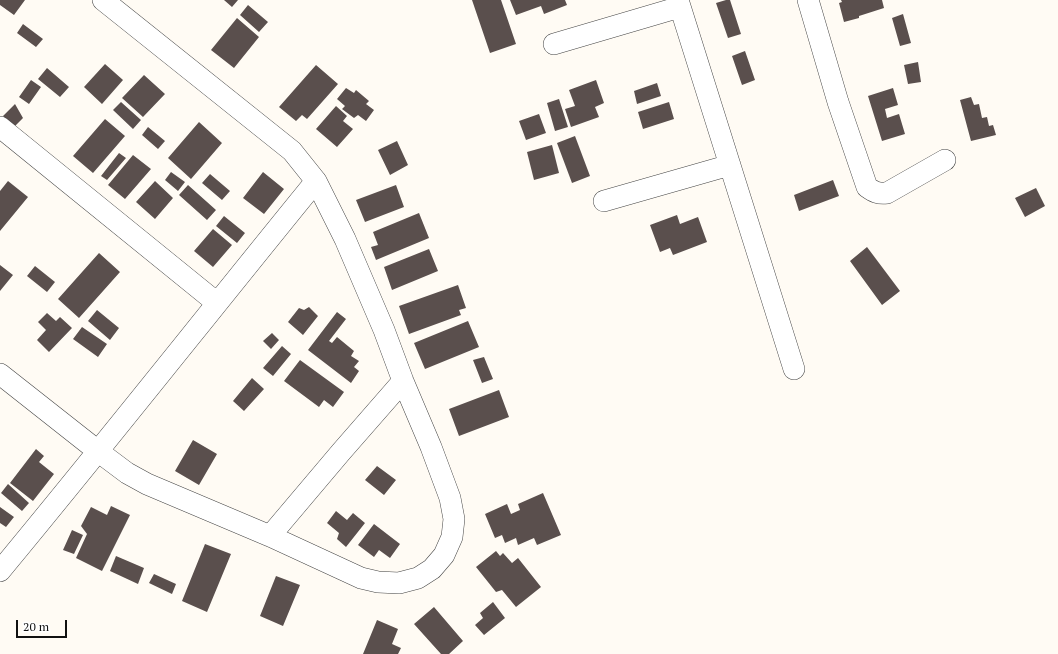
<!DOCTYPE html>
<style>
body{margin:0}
#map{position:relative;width:1058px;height:654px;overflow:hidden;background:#fffbf4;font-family:"PT Serif",serif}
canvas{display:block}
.scale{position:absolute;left:16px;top:620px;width:51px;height:18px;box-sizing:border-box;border:2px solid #111;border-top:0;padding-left:5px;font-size:12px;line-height:14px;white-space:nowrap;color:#111;-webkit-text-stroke:3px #fff;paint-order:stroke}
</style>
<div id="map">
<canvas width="1058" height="654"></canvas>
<div class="scale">20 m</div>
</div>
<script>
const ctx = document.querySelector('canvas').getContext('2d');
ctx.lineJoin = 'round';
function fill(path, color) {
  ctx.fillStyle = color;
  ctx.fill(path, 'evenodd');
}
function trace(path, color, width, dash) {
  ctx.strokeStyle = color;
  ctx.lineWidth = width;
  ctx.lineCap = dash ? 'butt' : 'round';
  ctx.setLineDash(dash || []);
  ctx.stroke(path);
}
const building = new Path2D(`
 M0,0h25l-11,15 -14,-10z
 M224,0h14l-6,7z
 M472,0h29l15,44 -26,9z
 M510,0h55l2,5 -23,9 -3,-8 -25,9z
 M726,0h4l11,34 -13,4 -12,-35z
 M841,0h41l2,8 -25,8v2l-15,4 -5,-19 3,-1z
 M248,5l20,17 -9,10 -19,-17z
 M903,14l8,29 -11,3 -8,-28z
 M237,18l22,19 -25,31 -23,-18z
 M23,24l20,15 -7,8 -19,-14z
 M745,51l10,29 -13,5 -10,-29z
 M918,62l3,20 -13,2 -4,-19z
 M105,64l18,16 -21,24 -18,-17z
 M316,65l22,19 -31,35 -5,-4 -6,6 -17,-14z
 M47,68l22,19 -9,10 -22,-18z
 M144,75l21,19 -22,23 -21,-19z
 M31,80l10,7 -12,17 -10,-7z
 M596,80l8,23 -9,4 4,10 -28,10 -6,-18 10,-3 -6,-16z
 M657,83l4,13 -24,8 -3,-13z
 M346,88l8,5 2,-3 13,11 -3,3 8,6 -8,11 -8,-6 -4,3 -12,-9 3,-3 -8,-7z
 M893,88l5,17 -13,4 2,9 12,-4 6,20 -23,7 -14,-45z
 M971,97l3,8 5,-1 3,14 5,-1 2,9 4,-1 3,10 -25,6 -11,-41z
 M559,99l9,28 -13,4 -8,-28z
 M121,102l20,18 -8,9 -20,-19z
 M669,102l5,17 -31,10 -5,-17z
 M15,104l8,14 -9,9 -11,-11z
 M336,106l11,10 -4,5 10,8 -16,18 -21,-18z
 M539,114l7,19 -20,7 -7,-19z
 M105,119l20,17 -32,37 -20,-17z
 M199,122l23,21 -31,36 -23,-21z
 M148,127l17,14 -7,8 -16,-14z
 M575,136l15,40 -18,7 -15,-40z
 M397,141l11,24 -18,10 -12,-25z
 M552,145l7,28 -25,7 -7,-28z
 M119,153l7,5 -19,22 -6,-4z
 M133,155l18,14 -26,30 -17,-14z
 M171,172l14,10 -7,9 -13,-11z
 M263,172l21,17 -20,25 -21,-16z
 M210,174l20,17 -8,9 -20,-17z
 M833,180l6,16 -40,15 -5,-16z
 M8,181l20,16 -28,34v-40z
 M155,181l18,17 -18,21 -19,-17z
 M188,185l28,25 -9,10 -28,-25z
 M396,185l8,22 -39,15 -9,-22z
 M1036,188l9,18 -20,11 -10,-19z
 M419,213l10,25 -53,22 -5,-13 7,-2 -5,-13z
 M677,215l3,9 18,-7 9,25 -34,13 -3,-7 -10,4 -10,-27z
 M224,216l21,17 -8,10 -21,-17z
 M213,229l19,16 -19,22 -19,-16z
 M867,247l33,44 -18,14 -32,-44z
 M429,249l9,22 -46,19 -8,-23z
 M99,253l21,19 -41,46 -21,-19z
 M0,265l13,10 -13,16z
 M35,266l20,16 -8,10 -20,-16z
 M458,285l8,23 -7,2 2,5 -52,19 -10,-28z
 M309,307l9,9 -15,19 -15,-13 11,-14 5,2z
 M97,310l22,18 -9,12 -22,-19z
 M337,312l9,7 -17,22 3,2 5,-6 17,14 -3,5 8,5 -5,6 5,4 -8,12 -43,-33z
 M47,313l9,8 4,-4 12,11 -23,24 -12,-12 9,-10 -8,-8z
 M468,321l11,26 -54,22 -11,-26z
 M82,327l25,17 -9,13 -25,-18z
 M272,333l7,7 -8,9 -8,-8z
 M282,346l9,8 -18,22 -10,-8z
 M484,357l9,22 -11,4 -9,-23z
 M300,360l44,32 -11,15 -9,-7 -5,7 -35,-26z
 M252,378l12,11 -20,22 -11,-10z
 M499,390l10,27 -50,19 -10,-27z
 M193,440l24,14 -18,31 -24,-14z
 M36,449l8,7 -5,6 15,12 -21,27 -23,-18z
 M377,466l19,14 -12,15 -19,-15z
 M8,484l21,19 -7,8 -21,-18z
 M543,493l18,42 -24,10 -3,-7 -16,7 -2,-7 -11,5 -3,-8 -7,3 -10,-24 22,-10 4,10 9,-4 -2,-6z
 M111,506l19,9 -28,56 -26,-13 11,-24 -6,-8 10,-19 16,8z
 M0,507l14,10 -8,10 -6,-4z
 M336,511l11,9 6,-7 12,10 -19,24 -9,-8 2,-6 -12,-10z
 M374,524l26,20 -10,14 -11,-8 -5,7 -16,-12z
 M72,530l11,5 -9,19 -11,-4z
 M205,544l26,10 -24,58 -25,-11z
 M496,551l4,5 3,-3 9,10 6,-5 23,29 -25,20 -14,-17 -6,2 -20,-25z
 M116,556l28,12 -6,16 -28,-13z
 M154,574l22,10 -4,10 -23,-11z
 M276,576l24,9 -17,41 -23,-10z
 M493,602l12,16 -21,17 -9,-10 8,-7 -3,-5z
 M434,607l29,34 -14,13h-8l-27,-30z
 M377,620l21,9 -6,15 9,4 -3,6h-35z`);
const minor = new Path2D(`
 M678,0l116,369
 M808,0l30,102 29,85c7,5 11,7 20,6l58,-33
 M554,44l126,-37
 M0,127l217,176
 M604,201l126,-36
 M0,374l99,78 28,21 20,11 123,52 91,42 17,4 21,1 19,-5 14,-9 12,-14 8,-18 2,-18 -4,-21 -19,-51 -28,-66 -19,-51 -39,-91 -29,-58 -24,-30 -189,-151
 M270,536l71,-84 62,-71
 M0,571c107,-129 210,-260 316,-390`);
fill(building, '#5a4f4d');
trace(minor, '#444', 22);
trace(minor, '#fff', 21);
</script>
